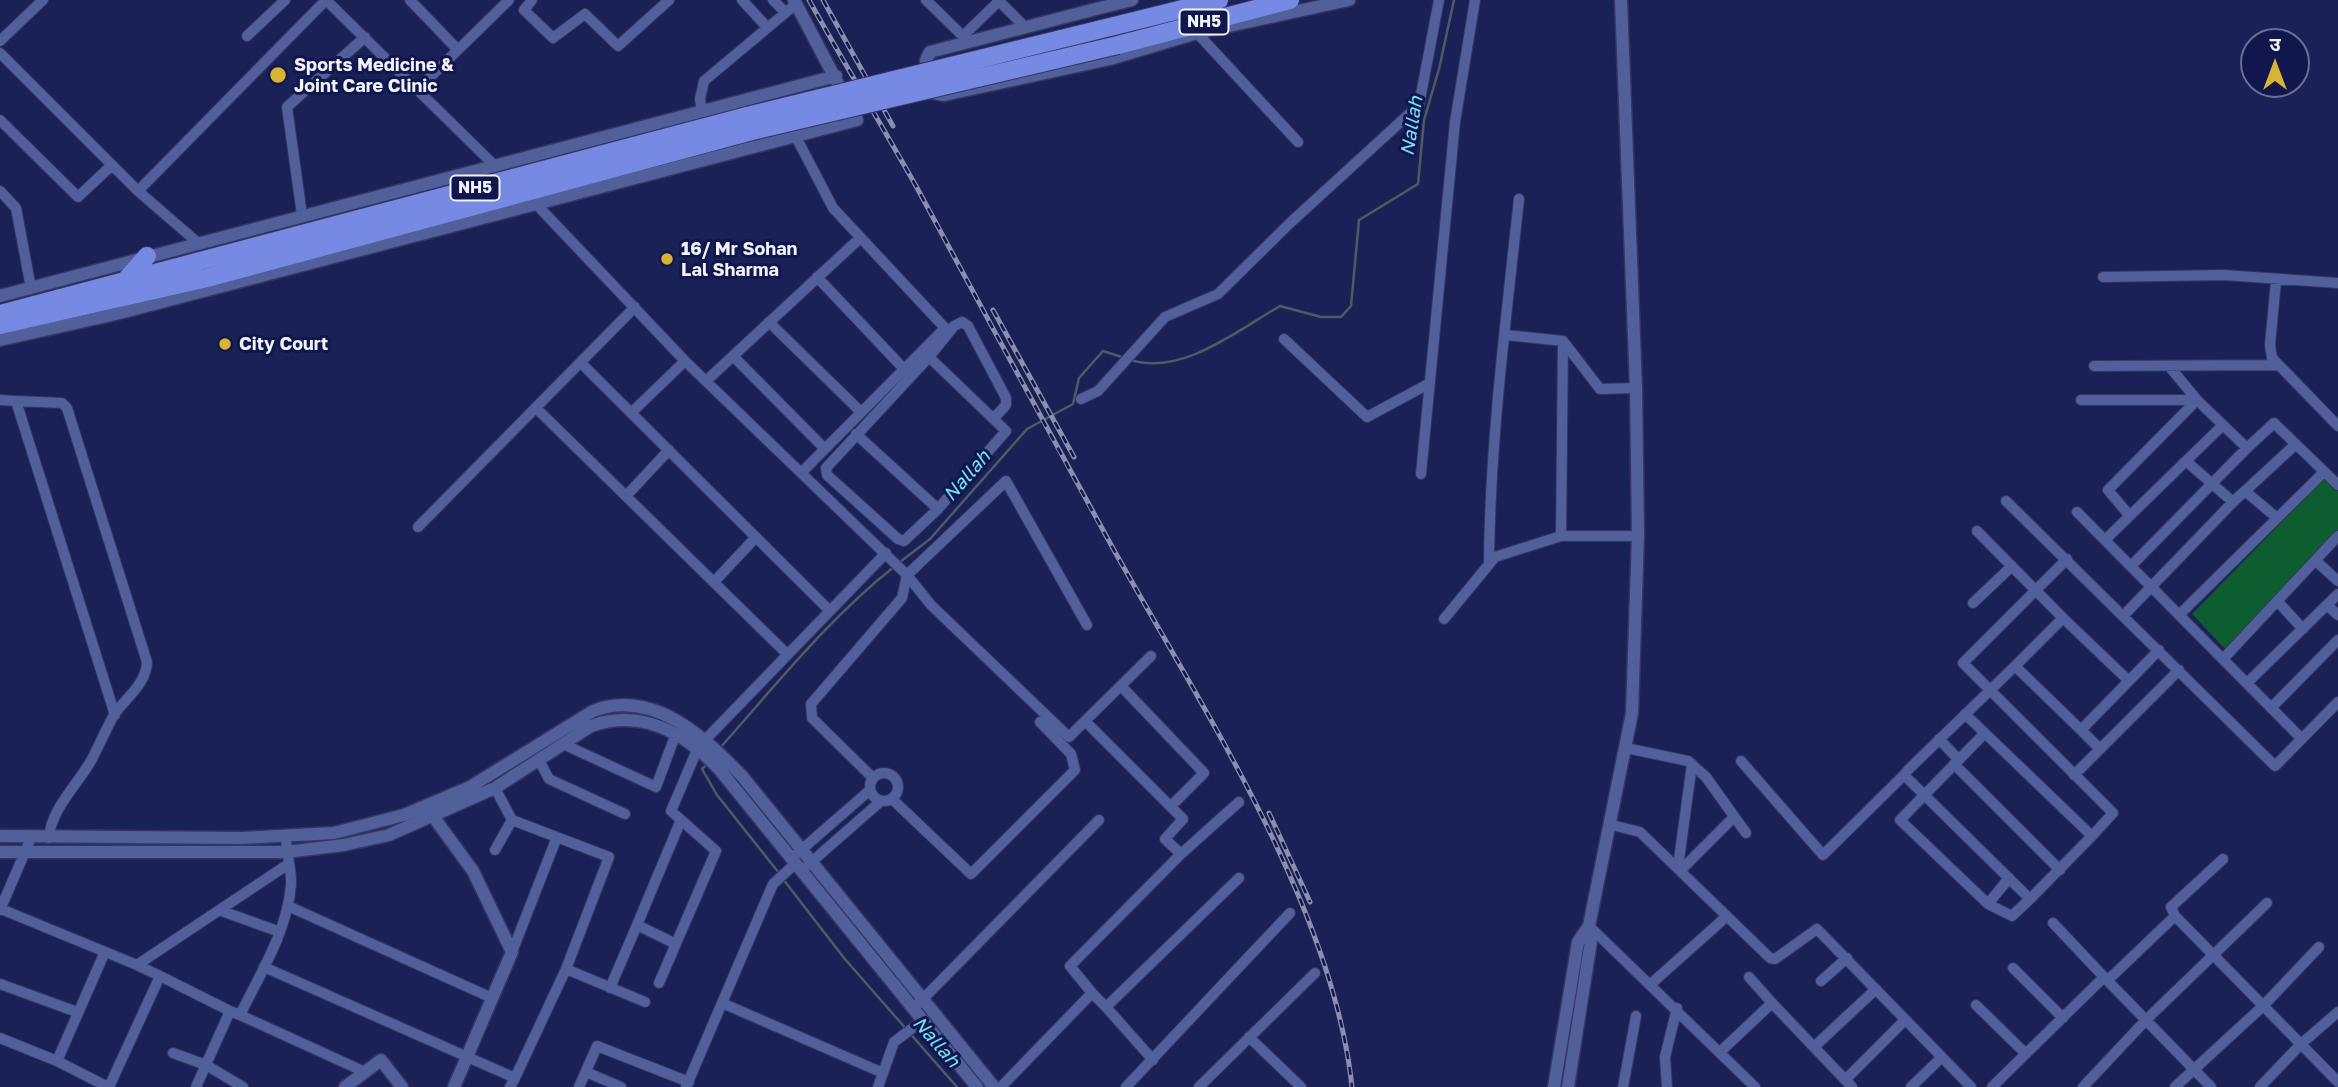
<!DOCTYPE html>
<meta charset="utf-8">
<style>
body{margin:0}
#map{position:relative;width:2338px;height:1087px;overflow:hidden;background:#1a2157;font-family:"Golos Text","Noto Sans Devanagari",sans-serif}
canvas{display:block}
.north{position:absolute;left:2240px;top:28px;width:70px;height:70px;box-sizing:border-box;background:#11174c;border:2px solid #6a6f92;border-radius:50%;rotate:0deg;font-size:19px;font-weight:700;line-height:28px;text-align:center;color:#f0f3fa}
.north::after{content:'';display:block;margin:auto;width:24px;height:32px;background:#d8b434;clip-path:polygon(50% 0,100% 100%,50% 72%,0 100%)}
</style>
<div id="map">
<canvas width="2338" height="1087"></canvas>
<div class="north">उ</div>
</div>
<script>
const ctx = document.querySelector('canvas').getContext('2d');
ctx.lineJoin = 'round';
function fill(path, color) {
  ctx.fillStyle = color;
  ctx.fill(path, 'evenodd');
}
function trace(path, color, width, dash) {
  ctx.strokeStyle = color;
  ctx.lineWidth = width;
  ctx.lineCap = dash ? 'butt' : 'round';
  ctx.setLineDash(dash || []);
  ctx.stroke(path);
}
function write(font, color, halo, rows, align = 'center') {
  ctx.font = font + ' "Golos Text",sans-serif';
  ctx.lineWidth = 6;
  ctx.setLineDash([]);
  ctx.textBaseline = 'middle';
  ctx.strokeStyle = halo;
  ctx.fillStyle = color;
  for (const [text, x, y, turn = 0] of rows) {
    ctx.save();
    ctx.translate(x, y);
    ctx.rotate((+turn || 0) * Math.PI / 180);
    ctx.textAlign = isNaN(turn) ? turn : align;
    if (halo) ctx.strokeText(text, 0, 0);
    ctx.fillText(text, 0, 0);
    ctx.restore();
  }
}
const green = new Path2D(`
 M2325,478l13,13v40l-111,120 -35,-37z`);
const stream = new Path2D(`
 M1131,360c51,16 107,-30 149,-54l41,11h20l10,-11 8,-86 59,-36 6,-64 15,-51 15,-69
 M900,562l30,-23 97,-110 46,-25 6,-26 24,-27 22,7
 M720,748c56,-63 109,-130 175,-182
 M707,764l-5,5 15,26 62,78
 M783,879l61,79 113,129`);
const minor = new Path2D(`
 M326,0l170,167
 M410,0l48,50
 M532,0l-8,10 29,28 32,-24 33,32 51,-46
 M742,0l24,26
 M773,0l12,12
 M926,0l43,42
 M998,0l27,27
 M1197,33l101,109
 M247,36l38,-36
 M963,36l36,-35
 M0,41l43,-41
 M0,53l138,138 59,51
 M418,89l91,-89
 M702,111l-2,-12 4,-18 92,-77
 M0,120l78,77 34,-32
 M796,137l37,71 112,120 -143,144
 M0,191l16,17 15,80
 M138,191l188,-191
 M536,204l149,157 222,214 -5,23 -91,106 1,14 61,60
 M302,215l-15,-108 78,-70
 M817,277l87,92
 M2103,277l121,-2 114,8
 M2276,281l-6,64 2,13 66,68
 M769,322l92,90
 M1506,335l57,6 37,48 36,-1
 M1284,339l83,78 63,-34
 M733,356l91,92
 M929,357l77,74 -68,78 -34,32 -6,-2 -71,-64 -1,-7z
 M929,357l25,-31 8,-4 6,4 38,72v7l-12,13
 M581,363l248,247
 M2094,366l183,-1
 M2169,366l28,34 50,48 27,-25 64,62
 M706,381l153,-142
 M1081,399l17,-8 67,-74 53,-23 72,-71 129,-118 20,-105
 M0,400l16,1
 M2081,400h116
 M536,408l250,245
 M631,413l54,-52
 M856,434l82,75
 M2186,461l37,-36
 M1421,474l34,-352 20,-122
 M2245,491l32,27
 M626,496l43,-46
 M2006,501l269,265 63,-64
 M2077,512l225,227
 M2129,515l-21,-25 89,-90
 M418,527l217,-220
 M1977,531l86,87
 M1561,536l2,-195
 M2105,540l81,-79 47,41
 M2067,559l-104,104 150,150 -21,23
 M2316,561l22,20
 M1489,563c1,-121 17,-243 30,-364
 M2131,566l116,-118
 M714,582l42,-45
 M1973,603l39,-37
 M2279,603l24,26
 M2327,605l11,10
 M2124,615l109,-113 63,-58
 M2179,615l145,-143
 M1444,619l51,-62 66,-21h77
 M1151,656l-66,65 98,98 -18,20 16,15
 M2223,659l115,-123
 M2015,666l48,-48 66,63
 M2247,683l91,-89
 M1121,686l83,87 -33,33
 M2271,708l67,-68
 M1965,714l127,122 -62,63 -126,-124 4,-5 107,-104 66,64 78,-80
 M1085,721l-16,16 -138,-132 -24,-30 99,-94 81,144
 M2081,730l19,19
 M1985,733l-85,87 88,84 21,-26
 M1939,739l20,21
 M563,744l93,43 19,-51
 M1626,748l62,13 18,16 40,56
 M539,760l10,19 76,35
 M1741,761l82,94 81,-80
 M1954,764l106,106
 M870 787a14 14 0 1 1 28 0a14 14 0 1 1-28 0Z
 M2074,775l105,-105
 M495,788l17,32 97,37 -43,112 79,33
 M892,799l79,75 104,-104 -4,-16 -31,-32
 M1612,825l28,7 130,126 5,1 42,-30 154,158
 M286,837c0,16 6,33 5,48 -4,47 -31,89 -51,130l125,57
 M49,838c1,-28 30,-55 43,-79 8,-15 14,-30 22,-44 12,-18 32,-30 33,-53l-80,-254 -5,-5 -46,-2 99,314
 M495,850l17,-30
 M792,858l78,-68
 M808,865l73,-64
 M1678,867l14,-103
 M1681,870l53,-53
 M1988,904l24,12 18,-17
 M288,906l204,92
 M1,909l136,56
 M0,910l31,-72
 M219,910l61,22
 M2175,916l-4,-9 52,-48
 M2053,923l51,54
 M1589,926l166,161
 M676,944l-39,-19 44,-105
 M512,952l45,-115
 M264,967l251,111 51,-109
 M2013,968l50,50
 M160,976l70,35
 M1749,977l23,26
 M2108,980l67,-64 163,166
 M1821,981l26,-23
 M659,983l57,-132 -45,-40 26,-61 9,-11 180,-186
 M1652,983l75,-67
 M0,984l77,28
 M610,988l27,-63
 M1092,993l-22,-27 111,-112 58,-52
 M722,1003l161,70
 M918,1004l181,-184
 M1976,1005l50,49
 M1106,1007l47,53
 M1249,1037l52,50
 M0,1038l57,23 51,26
 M1814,1047l62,-58
 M1720,1052l52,-49 80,84
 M173,1053l33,12 37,22
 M57,1061l47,-107
 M586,1072l35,15
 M1845,1080l60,-60
 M109,1087l51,-111 -23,-11 150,-100
 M196,1087l34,-76 10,4
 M510,1087l5,-9
 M579,1087l18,-41 92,36
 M686,1087l87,-203 23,-21
 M878,1087l16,-45 28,-21
 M1001,1087l91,-94 14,14 133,-129
 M1126,1087l164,-174
 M1199,1087l116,-114
 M1623,1087l13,-71
 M1667,1087l-2,-30 12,-49
 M1911,1087l31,-30
 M1992,1087l112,-110 107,110
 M2083,1087l63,-67 121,-117
 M2175,1087l88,-81 56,-59
 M2260,1087l41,-43 37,-32`);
const tertiary = new Path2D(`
 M1096,9l-166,43 -4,8 8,33 10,2 166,-36 87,-26 152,-33
 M1088,11l44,-11
 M0,296l836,-220
 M0,340l116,-26 741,-194 -63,-120
 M430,812l43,59 39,81 -58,135
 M0,836l242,2 92,-5 70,-18 66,-28 123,-76c59,-23 112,26 149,65l252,311
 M0,852h286l58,-7 45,-10 106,-47 96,-62c50,-18 94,7 128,43l258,318
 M345,1087l36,-27 21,27
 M1554,1087l24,-145 11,-16
 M1568,1087l23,-146 -2,-15 43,-213 6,-177 -2,-148 -15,-388`);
const trunk = new Path2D(`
 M1114,26l105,-26
 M1118,45l172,-45
 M124,282l23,-26
 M0,314l747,-198
 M0,325l207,-47 545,-147`);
const rail = new Path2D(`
 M809,0c35,63 72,124 107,186 66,122 132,245 199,366 88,157 218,355 237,535
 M823,0l70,126
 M993,310l81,147
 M1269,813l41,89`);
const trunkBridge = new Path2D(`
 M747,116l367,-90
 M752,131l366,-86`);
const markers = [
 [278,75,9,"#d8b434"],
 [667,259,7,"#d8b434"],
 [225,344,7,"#d8b434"]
];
const shields = [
 [1204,22,49],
 [475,188,49]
];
const shieldNames = [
 ["NH5",1204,22],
 ["NH5",475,188]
];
const poiNames = [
 ["Sports Medicine &",294,65],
 ["Joint Care Clinic",294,86],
 ["16/ Mr Sohan",681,249],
 ["Lal Sharma",681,270],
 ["City Court",239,344]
];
const waterNames = [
 ["Nallah",1412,126,-81],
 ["Nallah",967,476,-49],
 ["Nallah",936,1042,49]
];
fill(green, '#0e5d30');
trace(stream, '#4c5c61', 2.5);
trace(minor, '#363561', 12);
trace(tertiary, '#363561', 15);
trace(trunk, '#363561', 20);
trace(minor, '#515f9b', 10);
trace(tertiary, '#515f9b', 12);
trace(trunk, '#768ae4', 18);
trace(rail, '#8a8fac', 5);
trace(rail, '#11174c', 2.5, [8]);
trace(trunkBridge, '#363561', 20, []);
trace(trunkBridge, '#768ae4', 18);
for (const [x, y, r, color] of markers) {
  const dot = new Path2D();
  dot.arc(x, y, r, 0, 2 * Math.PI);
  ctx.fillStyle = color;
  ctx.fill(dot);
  trace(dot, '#11174c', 2.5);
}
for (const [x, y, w] of shields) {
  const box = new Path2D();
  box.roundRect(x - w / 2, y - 12.5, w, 25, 5);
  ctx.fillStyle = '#11174c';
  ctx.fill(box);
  trace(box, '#f0f3fa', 2);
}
write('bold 16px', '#f0f3fa', null, shieldNames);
write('bold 18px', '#f0f3fa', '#11174c', poiNames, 'left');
write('italic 19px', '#72e1f8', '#11174c', waterNames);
</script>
